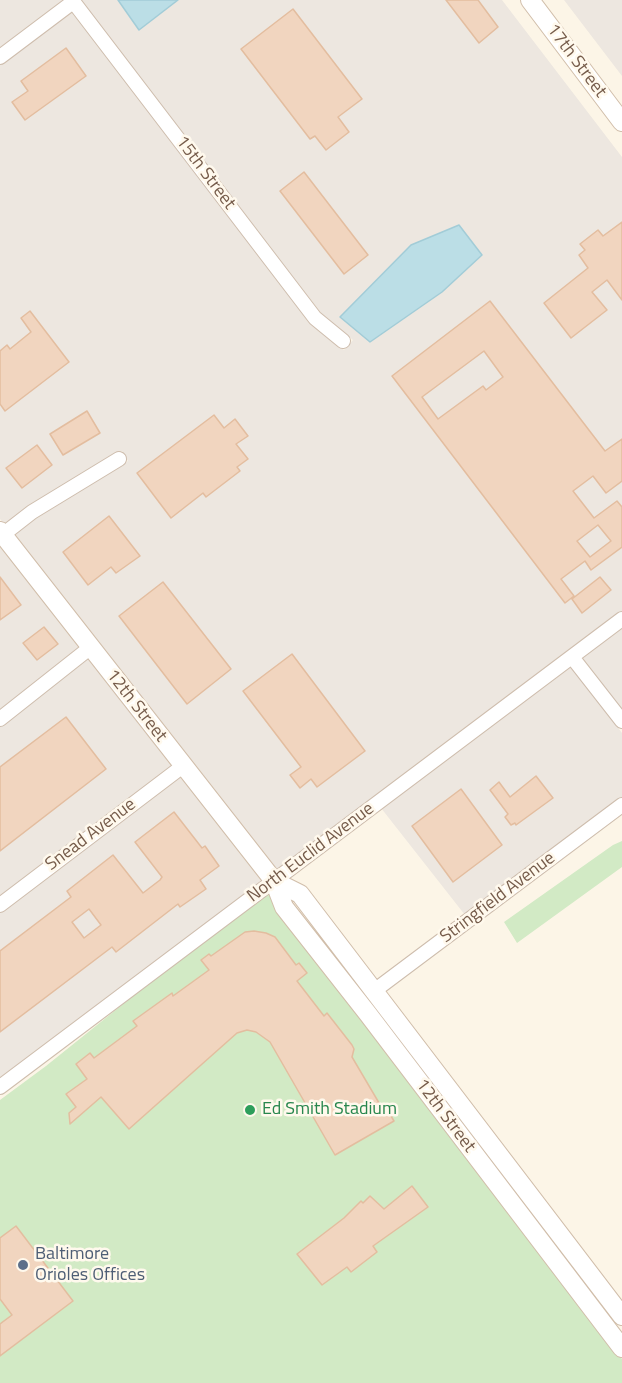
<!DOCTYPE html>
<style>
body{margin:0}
canvas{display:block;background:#fcf5e7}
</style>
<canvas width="622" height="1383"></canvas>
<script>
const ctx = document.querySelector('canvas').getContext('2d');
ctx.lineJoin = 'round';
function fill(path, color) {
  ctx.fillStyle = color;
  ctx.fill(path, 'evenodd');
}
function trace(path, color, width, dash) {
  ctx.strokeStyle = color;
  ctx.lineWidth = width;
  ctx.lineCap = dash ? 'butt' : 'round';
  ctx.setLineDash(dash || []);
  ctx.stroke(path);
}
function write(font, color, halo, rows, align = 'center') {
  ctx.font = font + ' "Titillium Web",sans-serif';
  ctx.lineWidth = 5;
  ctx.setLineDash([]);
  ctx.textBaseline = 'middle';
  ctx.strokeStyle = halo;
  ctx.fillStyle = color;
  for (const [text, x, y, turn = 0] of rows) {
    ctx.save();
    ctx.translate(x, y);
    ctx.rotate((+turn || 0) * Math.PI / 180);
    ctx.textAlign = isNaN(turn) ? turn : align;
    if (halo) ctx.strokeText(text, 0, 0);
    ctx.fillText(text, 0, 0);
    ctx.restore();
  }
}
const industrial = new Path2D(`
 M0,0h63l1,1 -64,48z
 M80,0h38l21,30 39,-30h324l120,157v454l-347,261 -263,-337 23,-18 93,-56 -6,-10 -93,55 -24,19 -5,-6v-454l71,-54 239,311 34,28 9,-10 -32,-27zM459,225l23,30 -40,37 -101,25 70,-72z
 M564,0h58v76z
 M0,545l81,102 -81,64z
 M622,627v83l-40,-53z
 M89,657l85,108 -174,132v-171z
 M571,666l51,67v65l-157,117 -84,-107z
 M181,775l83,105 -264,199v-167z`);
const green = new Path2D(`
 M622,841v26l-105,76 -13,-21 109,-77z
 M270,891l92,127 179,238 81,103v24h-622v-283l46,-34 117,-94z`);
const water = new Path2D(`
 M118,0h60l-39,30z
 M459,225l23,30 -40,37 -72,50 -30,-25 71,-72z`);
const building = new Path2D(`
 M446,0h32l20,27 -19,16z
 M293,9l69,90 -24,18 11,15 -23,18 -11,-14 -5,3 -69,-90z
 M66,48l20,28 -61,44 -13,-18 16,-11 -7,-10z
 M304,172l64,83 -24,19 -64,-83z
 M622,222v78l-15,-20 -15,12 15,18 -36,28 -27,-35 44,-35 -9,-13 6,-5 -5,-6 18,-14 5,6z
 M490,301l115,150 17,-12v42l-16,12 -13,-17 -20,15 21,27 23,-17 5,6v40l-31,23 -6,-9 -24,18 13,17 -9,7 -173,-227zM484,351l19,26 -17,13 -3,-4 -45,33 -16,-22zM598,525l13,16 -21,16 -13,-16z
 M30,311l39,51 -64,49 -5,-7v-53l7,-6 3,4 21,-17 -10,-14z
 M87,411l13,22 -37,22 -13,-21z
 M214,415l10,13 11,-9 13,17 -12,8 12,15 -11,8 3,4 -34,26 -3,-4 -32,25 -34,-45z
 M37,445l15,20 -30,23 -16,-20z
 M109,516l31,40 -24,17 -5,-6 -23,18 -25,-33z
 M0,577l21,28 -21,15z
 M600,577l11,13 -29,23 -10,-14z
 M163,582l68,87 -44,35 -68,-88z
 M44,627l14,17 -21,16 -14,-17z
 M292,654l73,97 -48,36 -6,-8 -11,9 -10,-13 11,-8 -58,-76z
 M66,717l40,52 -106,82v-84z
 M536,776l17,22 -37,27 -1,-2 -4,2 -6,-8 3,-3 -18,-24 9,-8 11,15z
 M461,789l41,56 -49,37 -41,-56z
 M174,812l28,36 3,-2 14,20 -19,14 6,9 -26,18 -2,-3 -62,48 -4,-5 -112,85v-81l71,-54 -4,-6 46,-36 30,38 17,-13 2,-3 -27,-35zM89,909l12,16 -17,13 -12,-16z
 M254,931l12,2 9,4 21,28 3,-2 8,10 -10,8 27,35 3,-3 25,32 2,4 -2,8 30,51 3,-2 9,15 -59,34 -65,-113 -14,-10 -9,-2 -10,3 -108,96 -28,-32 -31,27 -1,-11 7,-6 -10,-13 21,-15 -11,-15 14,-11 4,5 43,-32 -4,-5 39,-28 1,3 36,-26 -8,-10 8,-6 2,2 34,-24z
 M412,1186l16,21 -55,39 4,6 -26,20 -4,-5 -25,18 -25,-31 47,-36 17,-17 2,2 7,-7 14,13z
 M16,1226l57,75 -73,55v-32l12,-9 -12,-16v-61z`);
const street = new Path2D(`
 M72,0l243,318 28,23
 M0,57l73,-55
 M0,537l32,-25 87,-53
 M572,657l50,64
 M0,719l91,-72
 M0,905l183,-139
 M374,991l248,-186
 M0,1087l622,-468`);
const secondary = new Path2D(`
 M530,0l92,122
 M0,531l274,350 10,26 84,107 254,334
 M274,881l26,13 322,422`);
const markers = [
 [250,1110,6,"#2e9e5b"],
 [23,1265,6,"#5c6f8a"]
];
const streetNames = [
 ["17th Street",576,61,53],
 ["15th Street",205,173,53],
 ["12th Street",136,706,52],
 ["Snead Avenue",91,835,-37],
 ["North Euclid Avenue",311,853,-37],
 ["Stringfield Avenue",498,898,-37],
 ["12th Street",445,1116,53]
];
const leisureNames = [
 ["Ed Smith Stadium",262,1110]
];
const serviceNames = [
 ["Baltimore",35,1255],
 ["Orioles Offices",35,1276]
];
fill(industrial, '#ede7e0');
fill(green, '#d2eac5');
fill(water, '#bbdee6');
trace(water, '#a2ccd7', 1.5);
fill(building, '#f1d5bf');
trace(building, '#e3bd9f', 1.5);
trace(street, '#cebdad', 16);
trace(secondary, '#d1beaa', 20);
trace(street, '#fff', 14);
trace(secondary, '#fff', 18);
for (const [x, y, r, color] of markers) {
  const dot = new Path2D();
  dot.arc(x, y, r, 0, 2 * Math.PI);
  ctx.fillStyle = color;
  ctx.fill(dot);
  trace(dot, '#fff9ed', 2);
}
write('18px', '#765c4b', '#fff9ed', streetNames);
write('18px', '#27864d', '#fff9ed', leisureNames, 'left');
write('18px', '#4e5e75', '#fff9ed', serviceNames, 'left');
</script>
